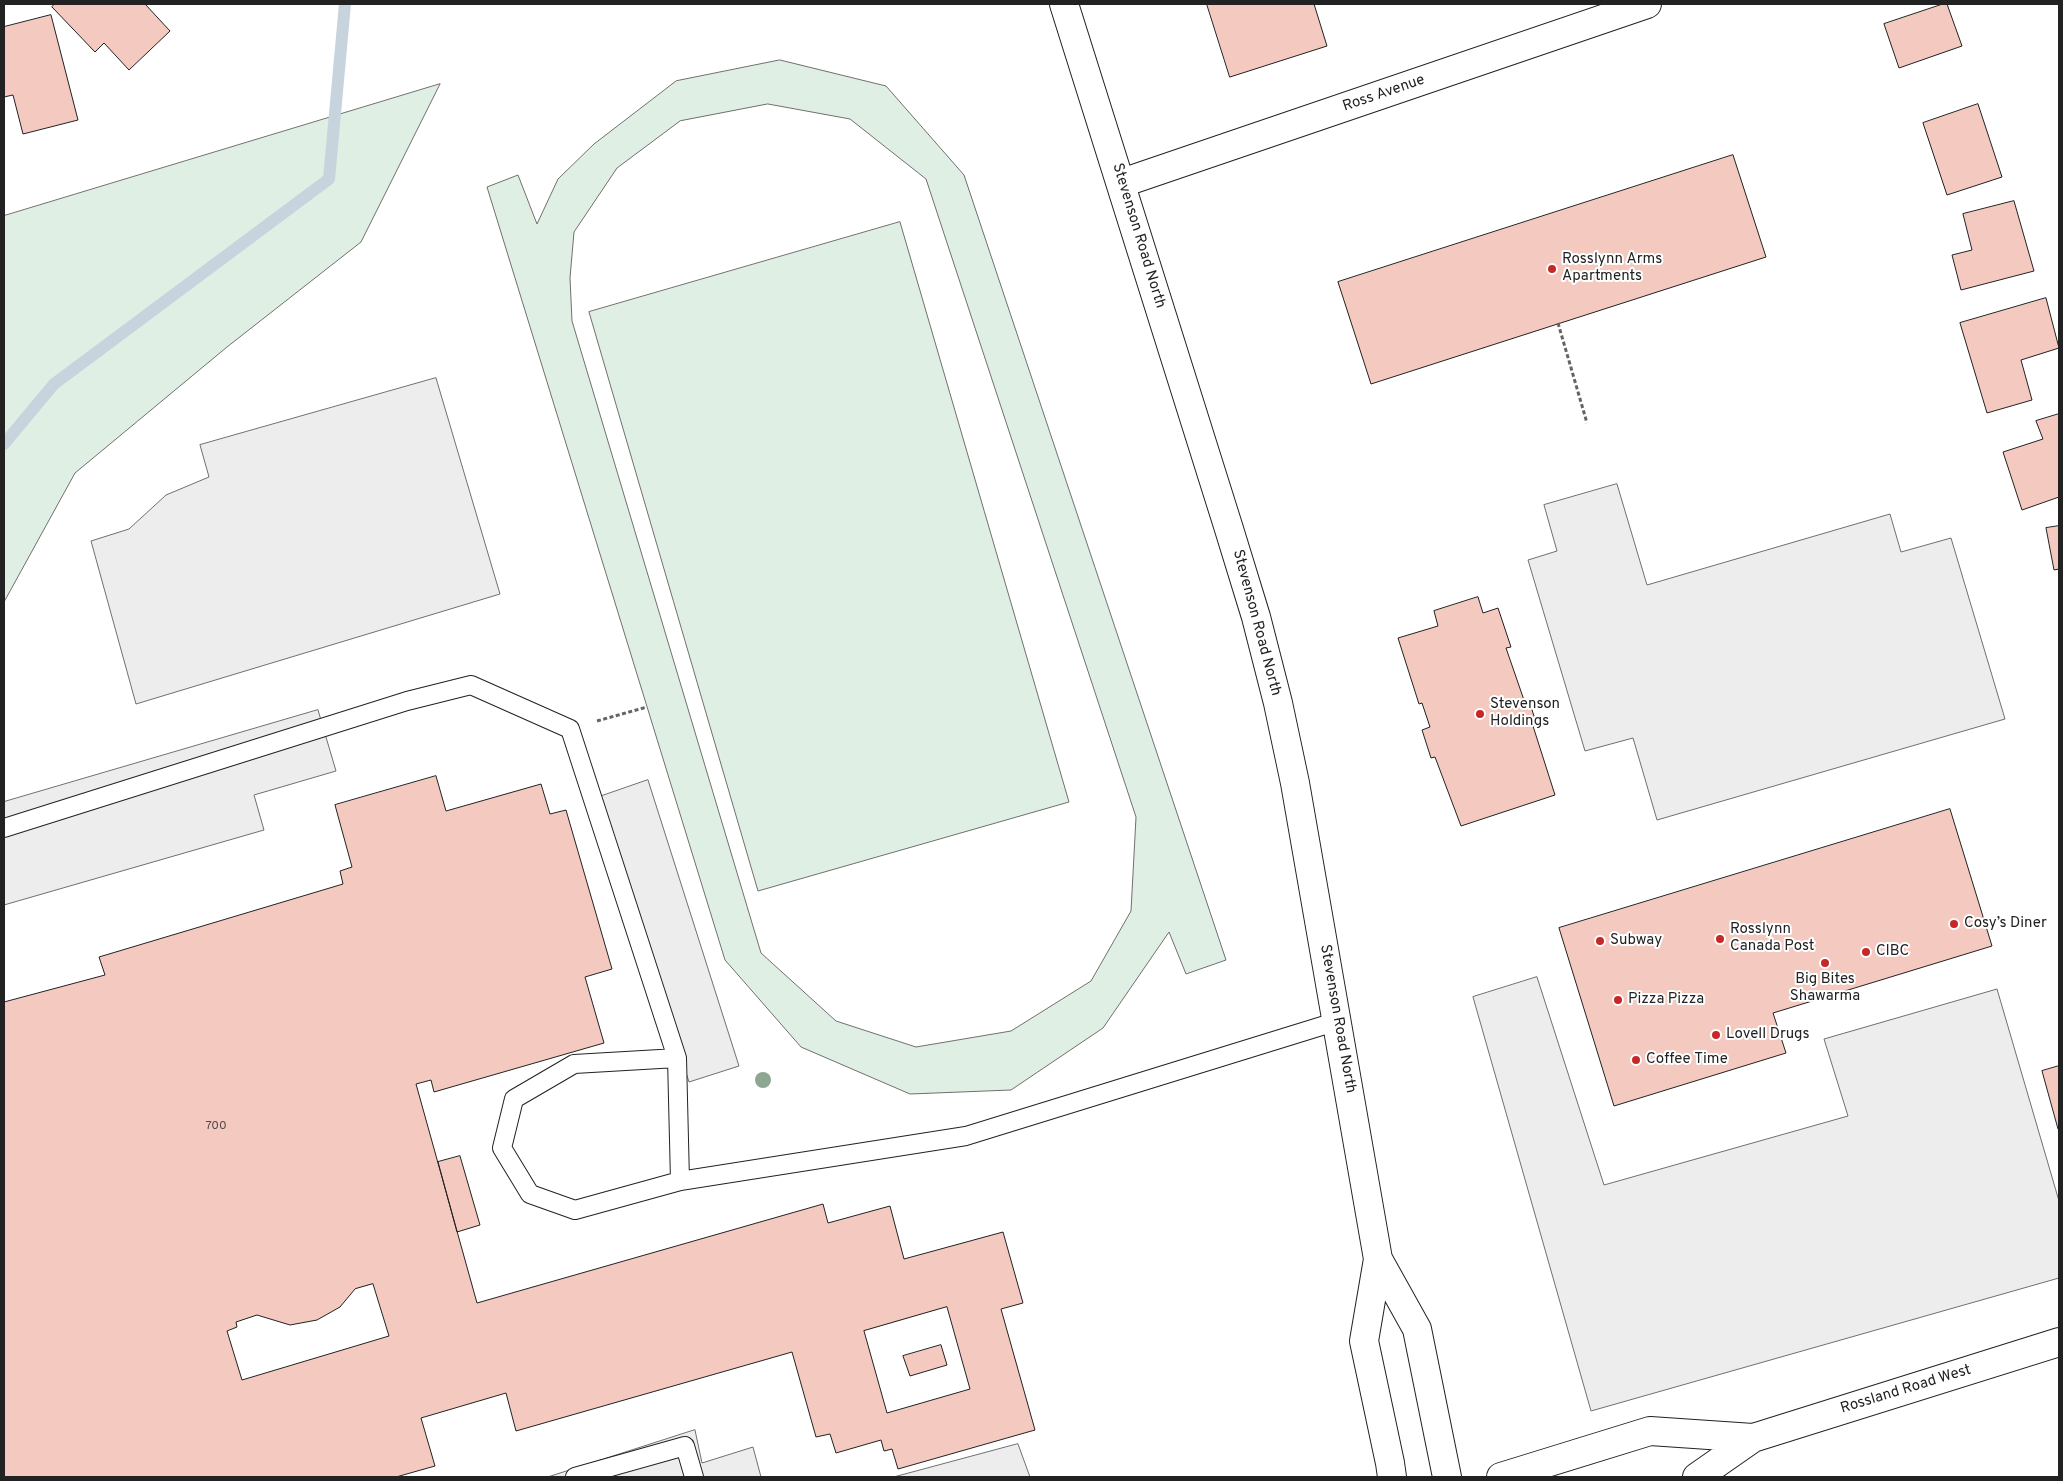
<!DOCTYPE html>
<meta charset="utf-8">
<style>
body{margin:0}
#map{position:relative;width:2063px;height:1481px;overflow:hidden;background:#fff;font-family:Overpass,sans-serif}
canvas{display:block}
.frame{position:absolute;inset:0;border:5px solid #222;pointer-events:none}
</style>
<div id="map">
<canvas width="2063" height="1481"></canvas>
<div class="frame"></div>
</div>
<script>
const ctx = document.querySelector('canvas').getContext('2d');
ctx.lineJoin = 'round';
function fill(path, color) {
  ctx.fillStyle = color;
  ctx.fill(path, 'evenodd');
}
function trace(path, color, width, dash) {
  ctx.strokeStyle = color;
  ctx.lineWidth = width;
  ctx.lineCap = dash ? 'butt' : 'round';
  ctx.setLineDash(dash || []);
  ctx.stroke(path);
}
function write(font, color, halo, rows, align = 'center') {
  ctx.font = font + ' Overpass,sans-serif';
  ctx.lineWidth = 4;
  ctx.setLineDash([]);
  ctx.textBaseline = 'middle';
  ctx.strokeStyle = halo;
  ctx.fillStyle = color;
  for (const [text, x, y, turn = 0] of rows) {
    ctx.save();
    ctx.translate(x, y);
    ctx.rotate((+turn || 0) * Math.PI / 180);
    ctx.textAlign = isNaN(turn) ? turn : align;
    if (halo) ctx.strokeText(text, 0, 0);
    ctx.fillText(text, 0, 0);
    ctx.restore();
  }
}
const green = new Path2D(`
 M780,60l106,26 78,89 262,785 -40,14 -17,-42 -66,96 -92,62 -101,4 -109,-47 -76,-87 -238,-773 31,-12 19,49 21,-45 36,-35 82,-63zM768,104l82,15 76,60 210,638 -5,94 -40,70 -80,50 -95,16 -80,-26 -75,-68 -189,-632 -2,-43 4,-46 43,-64 63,-47z
 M440,84l-79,158 -134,105 -152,126 -71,129v-386z
 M900,222l169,580 -311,89 -169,-579z`);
const parking = new Path2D(`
 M436,378l64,216 -364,110 -45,-163 38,-12 37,-34 43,-18 -9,-32z
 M1617,484l30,101 243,-71 11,38 50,-14 54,181 -348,101 -24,-82 -48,13 -57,-191 29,-9 -13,-46z
 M318,710l18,61 -82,24 10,35 -260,75v-103z
 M648,780l91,286 -50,16 -90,-285z
 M1537,977l67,208 244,-69 -24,-77 173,-50 62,212v77l-468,133 -118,-414z
 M695,1430l7,33 51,-16 8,30h-213z
 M1018,1444l12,33h-136z`);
const stream = new Path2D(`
 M4,444l50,-60 275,-205 16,-175`);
const building = new Path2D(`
 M55,4h90l25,27 -41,39 -25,-27 -9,9 -43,-45z
 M1207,4h107l13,42 -97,31z
 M1943,4h4l15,42 -63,22 -15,-44z
 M51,15l27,105 -55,14 -10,-39 -9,2v-70z
 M1978,104l24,73 -55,18 -24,-72z
 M1733,155l33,102 -395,127 -33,-102z
 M2014,201l20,70 -73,19 -9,-35 20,-5 -9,-36z
 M2046,298l13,50 -38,12 11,40 -45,13 -27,-90z
 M2059,414v83l-37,13 -19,-58 40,-13 -7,-18z
 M2059,526v43l-5,1 -8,-42z
 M1478,597l5,16 15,-5 13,39 -5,1 19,55 4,-2 8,24 -4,1 22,69 -94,31 -26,-69 -4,1 -9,-28 8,-3 -8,-24 -3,1 -21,-66 40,-12 -4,-15z
 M436,776l10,35 95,-27 9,30 16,-4 46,159 -27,8 19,66 -170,49 -3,-12 -15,4 61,219 346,-99 5,19 62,-17 14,53 99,-27 20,71 -22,6 34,121 -137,39 -6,-20 -8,2 -3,-11 -45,13 -6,-19 -14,3 -24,-85 -276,79 -10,-38 -85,25 14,48 -39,11h-392v-477v2l101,-27 -6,-18 244,-73 -3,-13 12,-4 -17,-62zM373,1284l16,52 -147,44 -15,-49 10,-4 -1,-5 21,-7 33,10 27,-5 23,-13 15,-18zM947,1307l23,82 -83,24 -23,-82z
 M1950,809l42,137 -219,67 13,40 -172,53 -55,-178z
 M2059,1066v63h-1l-16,-58z
 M460,1156l20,69 -23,7 -19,-70z
 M941,1345l6,20 -37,11 -7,-20z`);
const path = new Path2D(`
 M1558,323l29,100
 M597,721l50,-14`);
const lane = new Path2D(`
 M4,828l403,-127 64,-16 99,44 107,329
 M680,1181l-3,-123 -103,6 -60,35 -12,49 28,46 45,16 105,-29 286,-45 372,-115
 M575,1477l110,-31 9,31`);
const street = new Path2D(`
 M1122,183l525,-179`);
const secondary = new Path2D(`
 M1064,4l165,525 27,88 22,86 17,80 83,476 39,70 30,148
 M1378,1259l-14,82 26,122 2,14
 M1501,1477l149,-46 103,7
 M1697,1477l56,-39 306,-96`);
const trees = [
 [763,1080]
];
const markers = [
 [1552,269,5,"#c62828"],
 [1480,714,5,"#c62828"],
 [1954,924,5,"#c62828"],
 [1720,939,5,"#c62828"],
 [1600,941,5,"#c62828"],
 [1866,952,5,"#c62828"],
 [1825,963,5,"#c62828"],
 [1618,1000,5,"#c62828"],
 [1716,1035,5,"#c62828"],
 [1636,1060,5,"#c62828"]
];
const numberNames = [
 ["700",216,1127]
];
const streetNames = [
 ["Ross Avenue",1384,94,-19],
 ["Stevenson Road North",1138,236,73],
 ["Stevenson Road North",1256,623,75],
 ["Stevenson Road North",1337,1019,80],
 ["Rossland Road West",1906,1390,-17]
];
const poiNames = [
 ["Rosslynn Arms",1562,260],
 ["Apartments",1562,277],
 ["Stevenson",1490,705],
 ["Holdings",1490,722],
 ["Cosy’s Diner",1964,924],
 ["Rosslynn",1730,930],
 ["Canada Post",1730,947],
 ["Subway",1610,941],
 ["CIBC",1876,952],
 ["Big Bites",1825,980,"center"],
 ["Shawarma",1825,997,"center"],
 ["Pizza Pizza",1628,1000],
 ["Lovell Drugs",1726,1035],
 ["Coffee Time",1646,1060]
];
fill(green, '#e0efe3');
trace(green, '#6f6f6f', 1);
fill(parking, '#ededed');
trace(parking, '#6f6f6f', 1);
trace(stream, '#c7d3dd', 12);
fill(building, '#f3c9c0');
trace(building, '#222', 1);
trace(lane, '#222', 20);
trace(street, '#222', 30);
trace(secondary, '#222', 30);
trace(path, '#646464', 3, [4, 2.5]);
trace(lane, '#fff', 18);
trace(street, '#fff', 28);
trace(secondary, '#fff', 28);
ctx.fillStyle = '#8da692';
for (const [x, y] of trees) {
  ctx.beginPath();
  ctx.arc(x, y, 8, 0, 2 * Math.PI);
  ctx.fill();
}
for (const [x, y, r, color] of markers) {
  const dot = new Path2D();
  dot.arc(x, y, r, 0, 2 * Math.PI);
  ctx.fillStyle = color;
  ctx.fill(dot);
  trace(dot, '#fff', 2);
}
write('12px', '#564c4a', null, numberNames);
write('15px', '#222', '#fff', streetNames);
write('15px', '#222', '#fff', poiNames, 'left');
</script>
